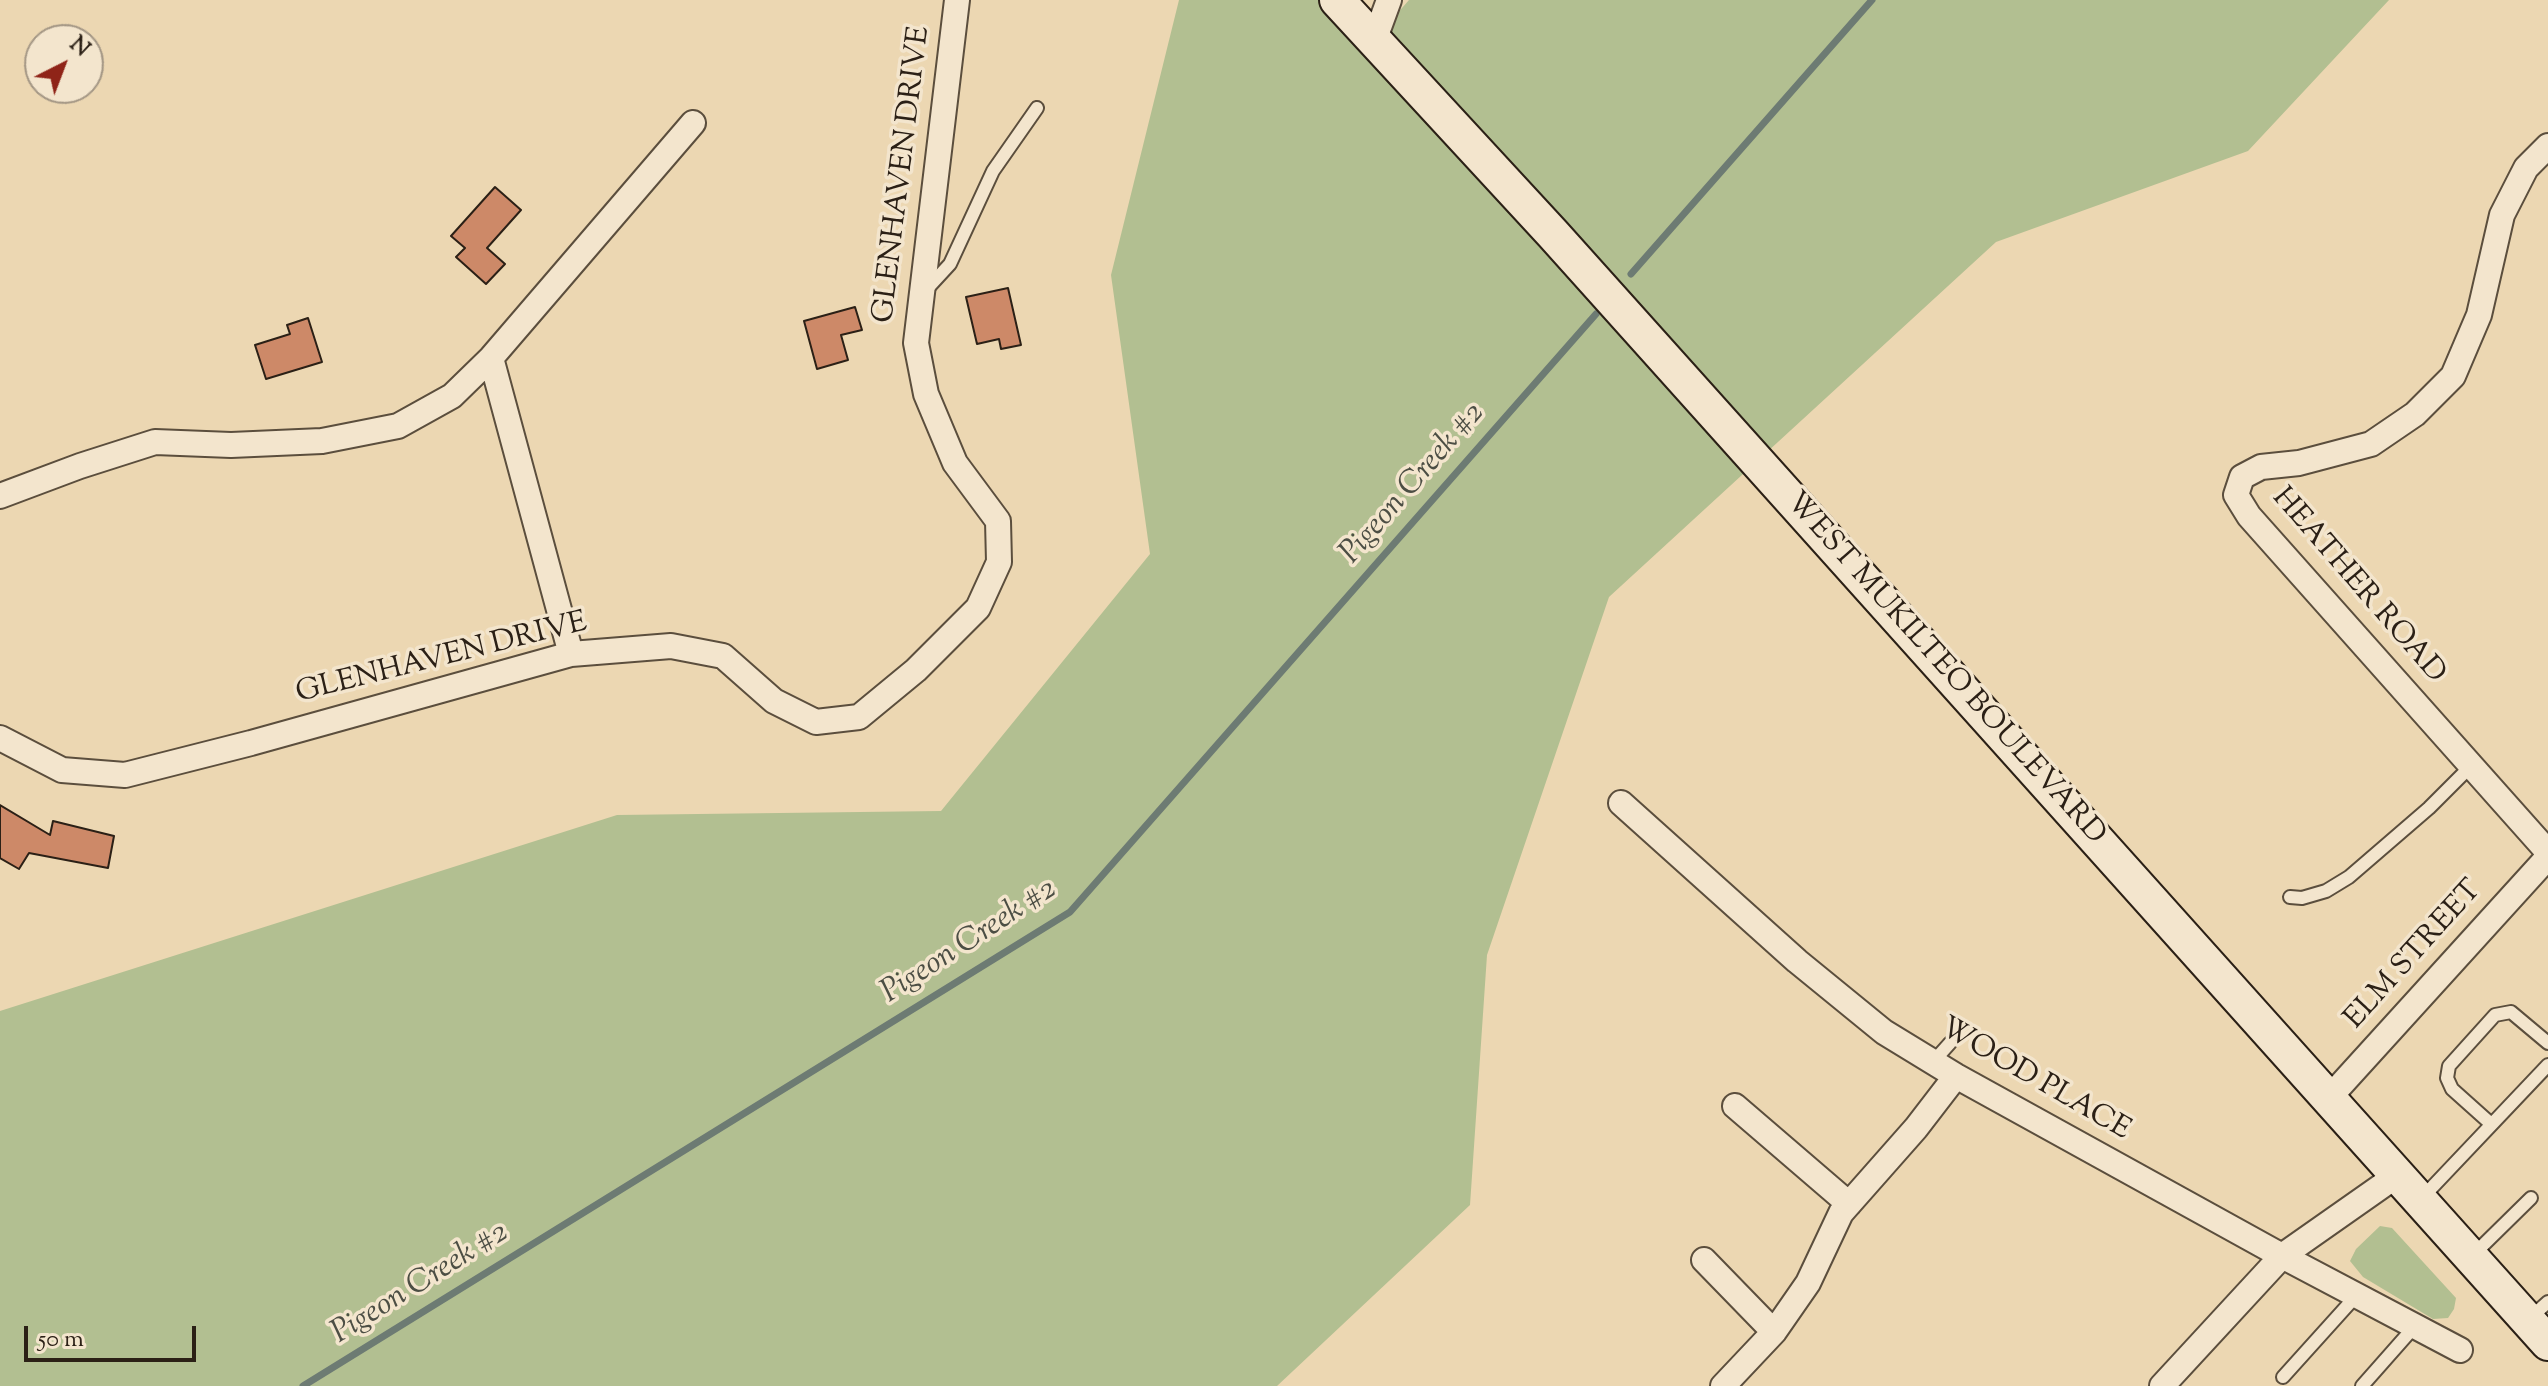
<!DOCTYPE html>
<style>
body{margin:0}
#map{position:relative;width:2548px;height:1386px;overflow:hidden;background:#ecd7b2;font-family:"Sorts Mill Goudy",serif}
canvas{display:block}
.north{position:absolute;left:24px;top:24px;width:80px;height:80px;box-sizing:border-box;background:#f3e5cd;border:2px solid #a39684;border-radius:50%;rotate:42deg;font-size:22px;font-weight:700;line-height:32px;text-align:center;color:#2b2016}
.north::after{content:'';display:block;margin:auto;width:28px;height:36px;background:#8f2418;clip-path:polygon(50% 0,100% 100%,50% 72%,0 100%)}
.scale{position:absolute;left:24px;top:1326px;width:172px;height:36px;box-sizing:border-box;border:4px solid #2b2016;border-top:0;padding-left:10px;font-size:24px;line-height:28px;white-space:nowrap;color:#2b2016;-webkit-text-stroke:6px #f3e5cd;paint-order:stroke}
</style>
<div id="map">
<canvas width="2548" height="1386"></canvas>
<div class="north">N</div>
<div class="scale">50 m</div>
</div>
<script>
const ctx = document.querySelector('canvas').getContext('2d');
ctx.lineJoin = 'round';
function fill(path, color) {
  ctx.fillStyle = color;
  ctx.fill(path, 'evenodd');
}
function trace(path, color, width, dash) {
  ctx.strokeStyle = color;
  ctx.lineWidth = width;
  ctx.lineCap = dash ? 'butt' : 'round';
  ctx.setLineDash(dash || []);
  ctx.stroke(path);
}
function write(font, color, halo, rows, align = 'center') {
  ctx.font = font + ' "Sorts Mill Goudy",serif';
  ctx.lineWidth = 7;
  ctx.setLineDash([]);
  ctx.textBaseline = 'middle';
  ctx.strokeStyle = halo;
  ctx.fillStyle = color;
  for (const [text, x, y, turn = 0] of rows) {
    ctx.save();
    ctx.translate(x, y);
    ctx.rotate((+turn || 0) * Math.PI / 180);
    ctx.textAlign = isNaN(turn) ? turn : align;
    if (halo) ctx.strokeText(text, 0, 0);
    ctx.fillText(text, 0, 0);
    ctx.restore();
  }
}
const green = new Path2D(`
 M1179,0h140l55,40 35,-40h980l-141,151 -252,91 -387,355 -122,358 -17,250 -193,181h-1277v-375l617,-196 324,-4 209,-257 -39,-279z
 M2380,1226l12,2 64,70 -2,11 -6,9 -15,1 -70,-42 -13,-16 6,-12z`);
const stream = new Path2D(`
 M1631,274l241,-274
 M303,1386l767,-474 526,-598`);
const building = new Path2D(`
 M495,187l26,23 -34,38 18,16 -19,20 -30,-27 9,-9 -14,-12z
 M1008,288l13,57 -20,4 -2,-10 -22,5 -11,-47z
 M855,307l7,23 -21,5 7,25 -31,9 -13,-48z
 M308,318l14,44 -56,17 -11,-34 35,-11 -3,-9z
 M0,805l50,30 3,-14 61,15 -6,32 -79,-15 -10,16 -19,-11z`);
const lane = new Path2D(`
 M926,290l24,-26 43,-93 44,-63
 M2290,897l12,1 24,-7 23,-14 80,-69 42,-42
 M1933,1062l17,-19
 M2490,1123l-38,-34 -5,-11 2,-12 46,-51 16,-3 37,31
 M2421,1199l127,-134
 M2473,1255l58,-57
 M2529,1319l19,-17
 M2283,1377l73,-81
 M2362,1386l53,-60`);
const street = new Path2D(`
 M1374,41l15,-41
 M2548,146l-22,22 -24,47 -23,100 -26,61 -38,38 -44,30 -72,19 -38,4 -19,10 -6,18 13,21 299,336
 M491,358l80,296
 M0,496l80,-30 75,-24 76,3 91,-4 76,-15 54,-30 39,-38 202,-235
 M0,738l62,32 63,5 126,-32 320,-89 100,-8 52,10 51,45 42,21 43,-5 57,-47 62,-62 21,-46 -1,-41 -43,-58 -29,-69 -10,-51 41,-343
 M1621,803l176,158 87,71 72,44 326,180 178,94
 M2329,1098l219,-241
 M1735,1106l114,98
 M1704,1260l70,72
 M1723,1386l51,-54 34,-49 33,-70 75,-85 40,-52
 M2162,1386l120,-130 114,-80`);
const secondary = new Path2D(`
 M1337,0l216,234 995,1109`);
const streetNames = [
 ["GLENHAVEN DRIVE",904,175,-83],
 ["HEATHER ROAD",2357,587,49],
 ["GLENHAVEN DRIVE",442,660,-14],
 ["WEST MUKILTEO BOULEVARD",1944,670,48],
 ["ELM STREET",2415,956,-48],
 ["WOOD PLACE",2034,1081,30]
];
const waterNames = [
 ["Pigeon Creek #2",1414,485,-49],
 ["Pigeon Creek #2",970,943,-33],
 ["Pigeon Creek #2",421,1285,-32]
];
fill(green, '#b2bf91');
trace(stream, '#6d7b73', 7);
fill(building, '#cd8968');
trace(building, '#2b2016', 2);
trace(lane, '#5b4e3d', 16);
trace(street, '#5b4e3d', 28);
trace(secondary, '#2b2016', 38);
trace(lane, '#f3e5cd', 12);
trace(street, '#f3e5cd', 24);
trace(secondary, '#f3e5cd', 34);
write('30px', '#2b2016', '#f3e5cd', streetNames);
write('italic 32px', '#4c4e44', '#f3e5cd', waterNames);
</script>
